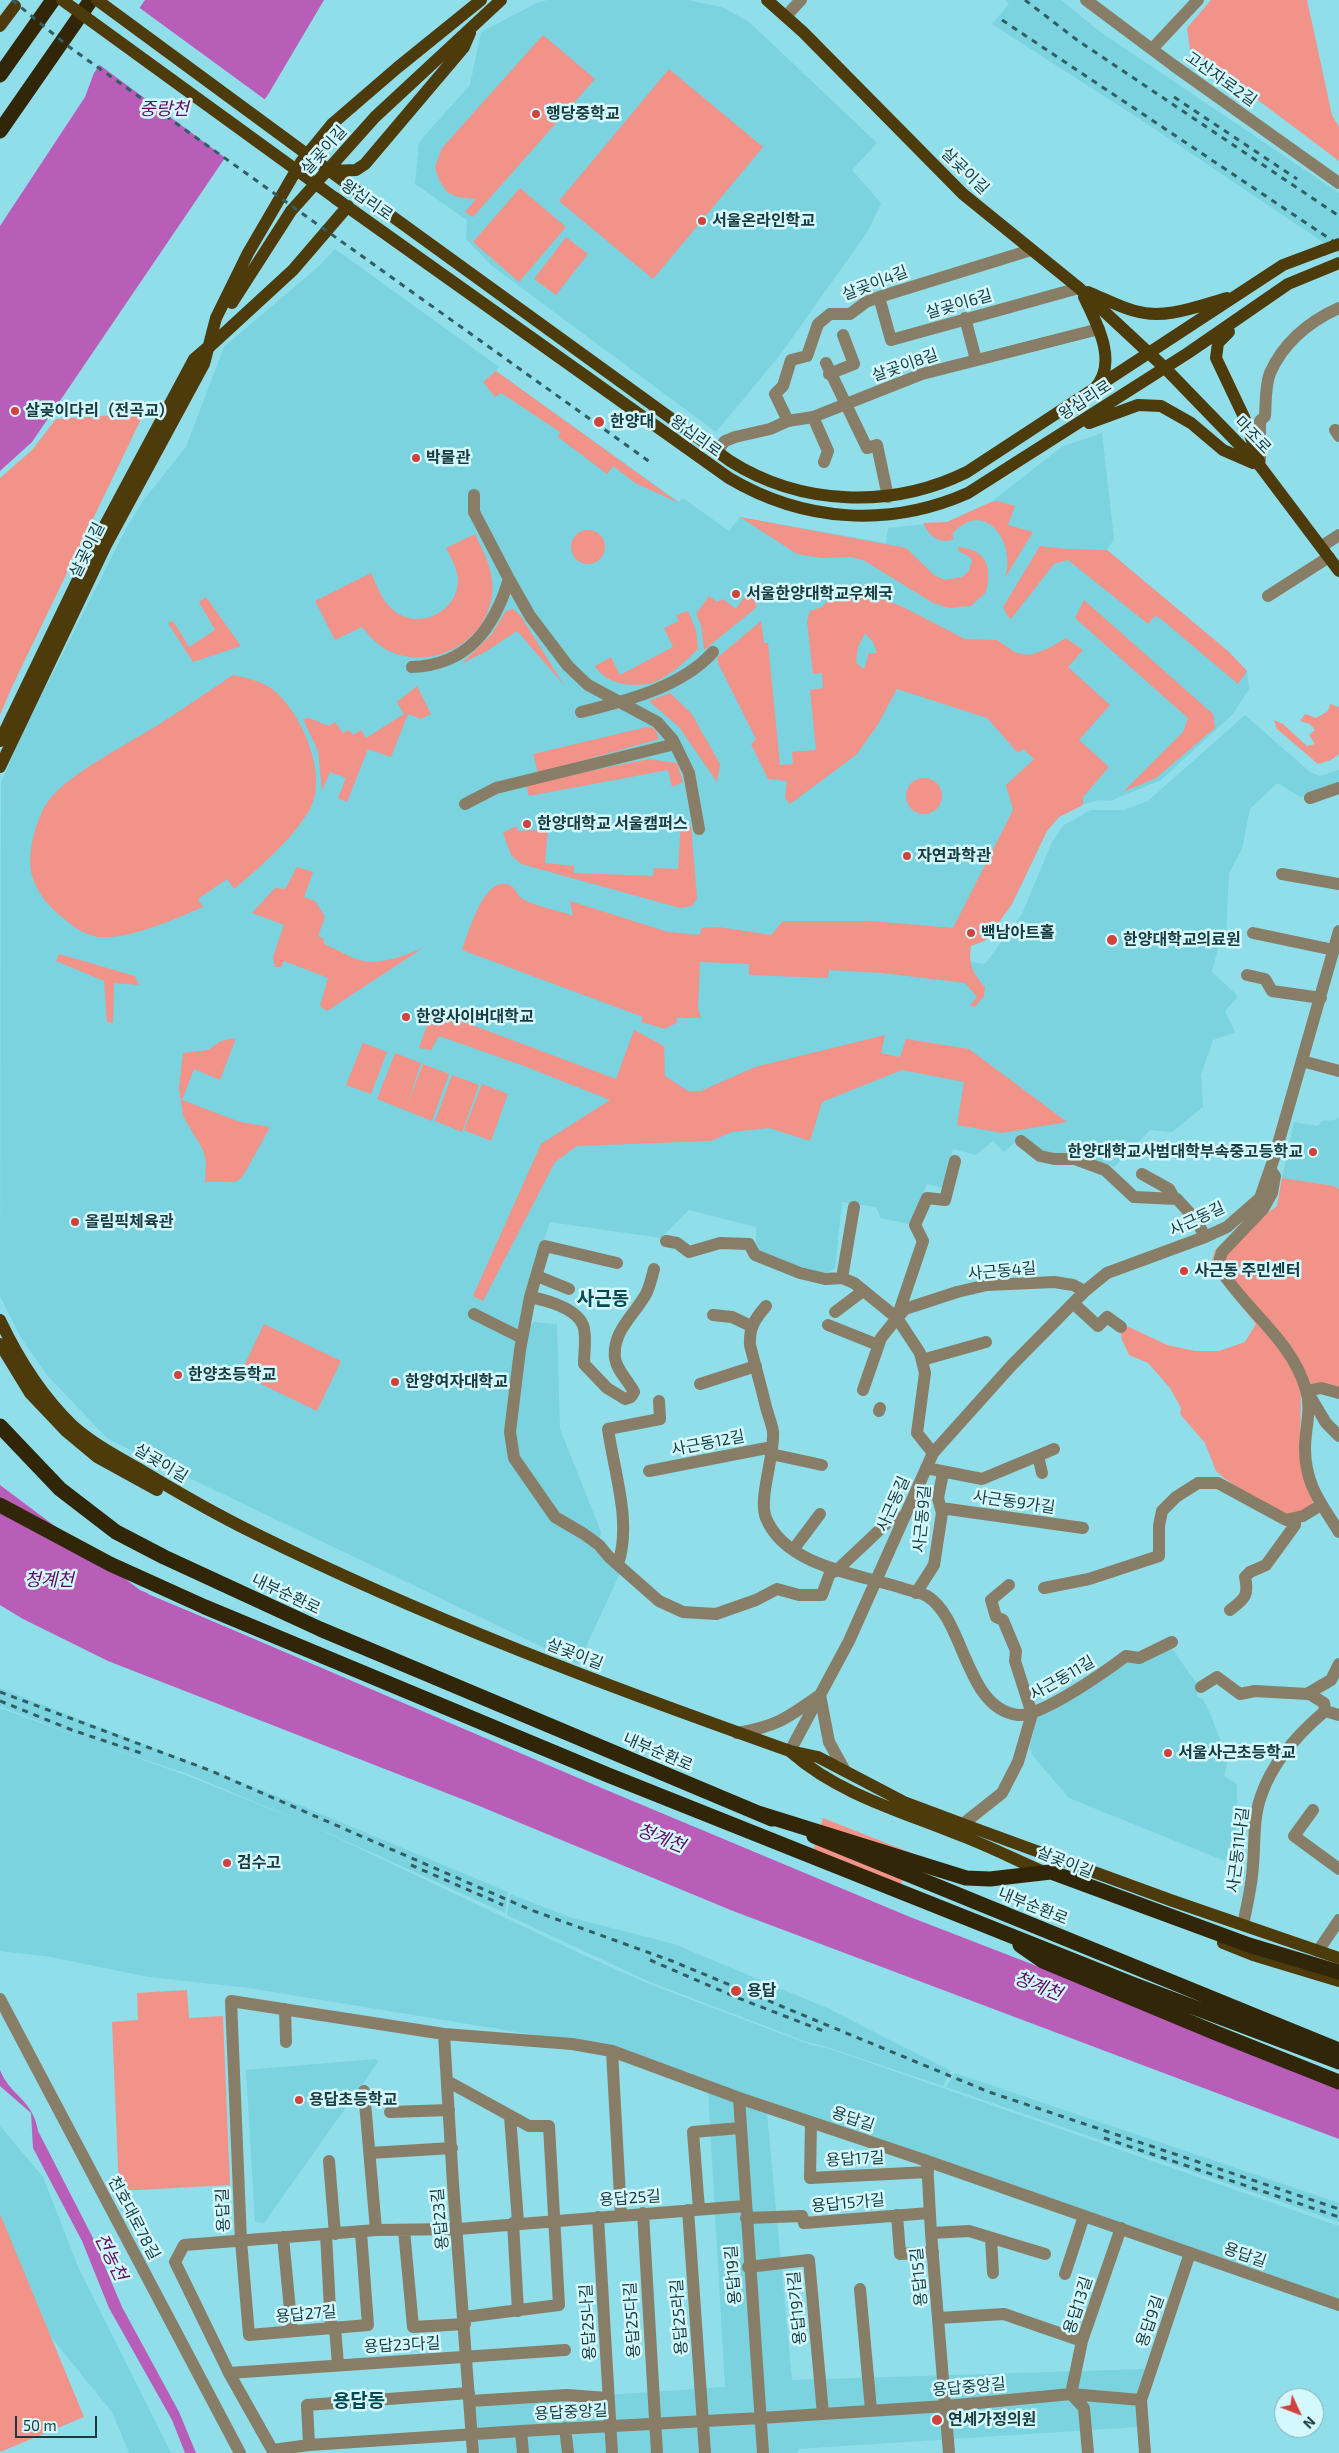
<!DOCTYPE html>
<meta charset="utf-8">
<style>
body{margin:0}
#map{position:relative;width:1339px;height:2453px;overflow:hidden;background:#8fdeea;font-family:"Exo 2",sans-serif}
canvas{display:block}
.north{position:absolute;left:1274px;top:2388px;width:50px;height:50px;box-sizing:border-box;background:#d3f8fe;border:1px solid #89acb2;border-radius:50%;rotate:133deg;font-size:14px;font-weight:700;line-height:20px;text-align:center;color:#193b3f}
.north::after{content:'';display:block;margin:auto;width:18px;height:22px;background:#d0423a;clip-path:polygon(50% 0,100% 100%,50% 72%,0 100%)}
.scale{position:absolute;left:15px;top:2416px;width:82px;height:22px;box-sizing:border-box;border:2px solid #193b3f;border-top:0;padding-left:6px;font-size:15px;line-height:18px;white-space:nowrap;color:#193b3f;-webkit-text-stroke:4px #d3f8fe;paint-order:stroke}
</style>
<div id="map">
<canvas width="1339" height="2453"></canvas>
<div class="north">N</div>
<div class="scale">50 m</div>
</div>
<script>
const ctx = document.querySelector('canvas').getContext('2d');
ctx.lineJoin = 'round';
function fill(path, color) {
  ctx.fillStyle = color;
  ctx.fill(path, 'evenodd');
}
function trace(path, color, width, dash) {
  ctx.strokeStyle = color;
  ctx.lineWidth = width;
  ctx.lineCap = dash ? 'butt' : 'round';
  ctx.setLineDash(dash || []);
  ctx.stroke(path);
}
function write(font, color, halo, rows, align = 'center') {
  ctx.font = font + ' "Exo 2","Noto Sans KR",sans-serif';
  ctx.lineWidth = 5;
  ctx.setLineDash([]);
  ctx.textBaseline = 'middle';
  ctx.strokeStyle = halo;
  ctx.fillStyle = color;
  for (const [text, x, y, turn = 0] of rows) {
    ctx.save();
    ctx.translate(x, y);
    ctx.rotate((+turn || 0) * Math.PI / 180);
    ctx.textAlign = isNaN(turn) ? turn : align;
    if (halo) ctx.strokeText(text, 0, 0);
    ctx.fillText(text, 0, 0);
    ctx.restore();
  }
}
const built = new Path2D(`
 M547,0h141l33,7 27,14 129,122 -25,27 29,33 -13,28 -88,124 -64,77 -224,-166 -26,-27 1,-19 -52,-36 4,-42 51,-57 11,-53 56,-29z
 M1005,0h56l38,31 240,162v60l-193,-130 -154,-99 17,-20z
 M335,249l164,118 -3,4 183,131 4,-4 46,33 11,-14 146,26 2,-15 59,-6 44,-20 72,-56 39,-13 12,106 -7,11 122,102 18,19 2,18 -17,26 -71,65 -51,21 -12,-1 -25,8 -14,9 -12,14 -35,73 -26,36 -15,6 -2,14 -120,-14 136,18 37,-50 30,-72 12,-17 27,-15h33l24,-9 97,-86 65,57 10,4 19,-6v13l-38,14 -24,-14 -27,26 -8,40 -13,24 -3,60 -7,11 -7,28 26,24 -13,15 10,21 -22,8 -12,35 2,32 -31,25 -22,-2 -36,37 -32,-13h-34l-26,-18 -18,16 -11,-11 -17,14 -23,-6 -10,39 -16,-4 -18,40 -28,-6 -5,-11 -34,-5 -7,66 -11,6 -68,-22v-25l-67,-17 -28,28 -111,-16 -24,74 -6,38 14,-12 23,2 3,105 41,103 -2,13 21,28 -42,91 -470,-225 -62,-65 -26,-38 -20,-40 1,-513 21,-49 105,-207 16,-26 43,-54 38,-100 95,-81z
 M1339,1117v72l-5,-3 -52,-8 12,-56 24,4 4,-5 14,-1z
 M1171,1647l27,39 -1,10 6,3 9,19 16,42 -4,16 13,8v42l-12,35 -156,-63 -36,-42 -3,-9 7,-32 91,-55z
 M0,1688l302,118 206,86 -3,21 -201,-91 277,132 68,30 162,61 16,3 512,178v77l-645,-219 -153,-48 -292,-48 -100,-11 -104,-21 -45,-5v-243l95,35 -95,-37zM101,1745l90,30 109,46 -112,-45z
 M510,1894l62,24 102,26 153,64 124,63 -8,15 -119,-40 -17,-4 -157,-60 -143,-67z
 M376,2059l2,3 -114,161 -9,-1 -9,-152z
 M955,2073l384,130v19l-393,-135z
 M708,2090l59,23 25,267 354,-11 -9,58 -339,22v4h-318l-5,-49 250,-17z
 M0,2126l43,51 36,92 92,184h-42l-17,-41 -87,-107 -25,-81z`);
const green = new Path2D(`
 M1211,0h96l25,115 7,12v34l-149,-112 -3,-21z
 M543,35l52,44 -122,138 -8,-5 11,-13 -19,-2 -10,-5 -8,-12 -4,-13 7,-19z
 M669,69l94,78 -110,132 -94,-78z
 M520,188l46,39 -47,55 -46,-40z
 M566,237l22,17 -32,41 -22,-16z
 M496,371l183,132 -44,-20 -22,-17 -6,8 -49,-37 2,-5 -59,-39 -6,4 -12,-15z
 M144,413l-133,276 -11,26v-237l32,-28 24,-31z
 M998,501l17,5 -7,19 25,7 -28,46c12,-36 -21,-81 -53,-44l2,5c-16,6 -24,-3 -31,-16l24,-1 44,-20z
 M740,517l166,31 28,27 11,5 17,-3 6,-5 4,-10 -2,-5 -10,-5 -3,-5c28,2 36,18 29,45l-15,14 -22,2 -16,-5 -68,-42 -13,-4 -31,1 -24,-4z
 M571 547a17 17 0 1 1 34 0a17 17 0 1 1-34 0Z
 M475,534c7,15 15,29 17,46 6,55 -56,95 -105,70 -10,-6 -18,-14 -25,-23l-27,13 -20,-39 56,-28c6,13 11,28 22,37 24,21 64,3 65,-29 0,-12 -7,-23 -12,-33z
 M1040,546l25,3 42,1 122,102 18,19 -9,13 -77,-65 -6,-3 -7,8 -80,-64 -14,4 -43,55 -4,-4 -4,-8z
 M750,589l5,2 -2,6 4,10 -53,43 -3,-25 -5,-11 13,-18 8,6 6,-3 13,10z
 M855,590l46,16 64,33 32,1 19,13 14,2 17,-6 19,-11 17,12 -15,17 42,38 -31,35 30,27 -26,30v8l-24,12 -12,14 -35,73 -26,36 -15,6c-3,19 2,27 14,41l-1,9 -9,11 -5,-2 7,-8 -12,-14 -83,-10 -53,-3 -1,8 -79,-3v-11l-49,-2 -2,46 3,10h-24l-1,5 -11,6 -24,-7 2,-5 -181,-67c6,-16 23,-79 49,-64 5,3 6,9 10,12 9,7 40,13 52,18l-3,-15 98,31 31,3 3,-7 16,-1 53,8 12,-14h89l81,7 60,-118 -7,-25 28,-26 -11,-10 -5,4 -31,-35 -90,-29 -20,37 -21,29 -66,49 -5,-6 2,-17 -19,-2 -17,-35 5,-5 -38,-76 -1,-5 44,-37 3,22h4l12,122 13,-1 -1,-12 24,-2 -6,-60 13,-2 -1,-15 -9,1 -6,-53 3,-10 12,-4 11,-12zM865,633l8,9 4,11h-8l-5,16 -8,-6 2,-16z
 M206,597l35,49 -48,16 -25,-39 5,-2 16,26 26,-17 -16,-28z
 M1084,600l129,114 2,14 -59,50 -33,14 60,-60 5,-14 -113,-100z
 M513,609l7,6 44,70 -47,-54 -32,21 -24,12 30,-29 15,-24z
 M688,611l8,19 2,19c-11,11 -23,22 -37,30 -19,11 -55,7 -66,-13l16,-9 9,18 53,-28 -9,-19 15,-7 -3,-6z
 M233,675c14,3 28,6 39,14 29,22 57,86 38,120 -19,32 -48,56 -76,80l-7,-10 -29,20 5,8c-28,12 -74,33 -105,30 -13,-2 -26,-11 -36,-20 -13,-10 -23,-22 -29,-38 -8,-22 3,-62 16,-79 21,-28 85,-59 115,-79 24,-15 46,-31 69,-46z
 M417,686l14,28 -10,5 -13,-5 -17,43 -23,-8 -21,53 -9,-4 8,-20 -16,-6 -8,19 -4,-40 -15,-32 6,-1 20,8 6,-4 8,11 6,-3 4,5 8,-5 5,8 38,-24 -7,-12z
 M670,693l21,20 29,51 -3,18 -38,-55 -30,-26z
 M1330,704l9,3v47l-8,6 -13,4 -41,-35 -3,-9 9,4 24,22 8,-2 -6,-9 6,-5 -5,-6 -10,-3 5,-7 11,4 12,-7z
 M647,727l8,2 4,10 -121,34 -5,-19z
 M649,759l28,4 6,19 -11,5 -4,-17 -139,26 -3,-12z
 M906 796a18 18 0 1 1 36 0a18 18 0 1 1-36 0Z
 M681,821l10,5 6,72 -5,8 -12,2 -159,-44 -10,-9 -8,-22 13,-7 2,5 30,-2 -3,34 29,3v7l79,3 1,-8 24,1z
 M297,867l16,5 -9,25 11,4 10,16 -7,19 6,3v5c9,4 17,8 25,12 22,13 52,1 74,-8l-96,63 -7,-5 8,-28 -44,-17 -3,6h-6l-2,-10 11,-32 -32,-12 23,-25 10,1z
 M59,954l76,22 4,9 -25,-2 -1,40 -6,-1 -3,-41 -48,-20z
 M432,1010l184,69 18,-49 30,16 1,30 23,15h13l54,-24 130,-32 -4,18 19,4 6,-18 63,10 98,73 -65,11 -45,-8 7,-43 -62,-12 -80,32 -12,39 -41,-13 -37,4 -21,9 -134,5 -22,16 -72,139 -10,-5 68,-152 69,-44 -86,-34 -85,-30 -8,14 -12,-2z
 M236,1038l-16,42 -26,-11 -12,31 58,22 30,5 -27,49 -7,6h-31l1,-21 -3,-11 -20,-34 -4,-28 4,-35 25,-3 13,-9z
 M363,1043l24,9 -16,42 -25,-9z
 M395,1053l26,10 -14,42 16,-41 26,10 -17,47 -55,-22z
 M452,1075l27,10 -17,47 -27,-11z
 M482,1084l26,10 -17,47 -27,-11z
 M1282,1178l52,8 5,3v199l-19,-6 -19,6 -1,66 13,45 -1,7 -20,11 -27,-11 -41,-28 -8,-7 -11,-28 -25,-29 1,-6 -11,-20 -22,-25 -19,-8 -7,-15 -2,-11 9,-2 38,18 28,6h24l26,-9 11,-18 -36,-44 -8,-19 3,-11 62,-44z
 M264,1324l77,37 -24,50 -77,-37z
 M823,1818l91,36 -15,35 -87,-35z
 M187,1990l2,28 34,-2 7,169 -111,6 -7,-169 26,-2 -1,-27z
 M0,2214l84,203 -84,35z`);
const water = new Path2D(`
 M145,0h179l-55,93 -237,349 -32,29v-245l85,-129 9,-24z
 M0,1485l140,105 464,199 306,128 429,166v56l-606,-228 -261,-108 -364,-142 -85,-42 -23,-14z
 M0,2070c10,26 33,29 38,61l54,105 30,71 57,105 17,41h-11l-13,-33 -63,-112 -27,-67 -49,-93 -2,-35 -31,-27z`);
const pier = new Path2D(`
 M137,6l130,95 -40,58 -130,-96z
 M149,1591l310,133 -311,-130z`);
const minor = new Path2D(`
 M1086,0l87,65 166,118
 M786,16l15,-16
 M1152,49l46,-49
 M879,297l12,43 188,-52
 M965,318l11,42
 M826,363l41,85 10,-3 11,52
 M829,374l25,-10 -11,-29
 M813,417l15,34 -4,11
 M788,421l-13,-27 8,-8 8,-26 16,-4 11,-32 12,-10h20l16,-12 13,-5 152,-47
 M1335,430l4,6
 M716,452l9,-11 10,-4 35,-8 18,-8 25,-4 109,-43 177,-45
 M1260,461v-40l5,-5c1,-13 0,-30 5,-43 14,-31 38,-51 69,-65
 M474,495v17l35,67 21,37 38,50 20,19 69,37 16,18 16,33 10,56
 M1322,546l17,-11
 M1268,596l61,-39
 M412,667c56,-2 82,-39 97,-88
 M581,712c45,-11 101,-25 132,-60
 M1310,798l29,-10
 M465,804l31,-16 179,-44
 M1282,874l57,10
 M1253,933l81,17
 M1247,975l18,4 7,12 49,7
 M1302,1061l37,10
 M1021,1141l19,15 14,3h21l30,11 29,27 43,2 20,22 8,16
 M1270,1169l5,7 -3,17 -9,16 -41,43 -4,14c26,43 75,75 88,124 6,19 -1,39 -1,58 0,37 16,55 34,84
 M1142,1174l27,15 5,9
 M666,1241l11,2 12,9 31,-9 29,1 6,11 45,18 25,6 17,-1 12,5 43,35 23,35 5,20 -8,60 16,20
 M617,1263l-72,-17 -15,51 -10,53 -10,82 4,26 41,59 29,17 15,11 10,12 50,44 24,11 33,2 40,-14 21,-11 22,6h23l8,-22 6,-2 53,-50 16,-5
 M537,1276l32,13
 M842,1278l12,-71
 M530,1297c16,3 46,11 53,28 4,10 1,28 1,39l23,24 18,11 6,-2 3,-5c-6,-12 -17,-21 -19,-34 -3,-28 21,-44 32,-66 3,-7 5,-15 7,-23
 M1073,1303l25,23 9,-9 14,10
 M766,1306c-11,13 -17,21 -16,39 5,20 11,41 16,62 2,8 6,17 7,25 2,23 -15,66 -7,86 20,49 93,56 136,70 8,3 18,4 25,8 38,23 38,113 91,119 23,2 88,-44 108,-59l13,2 33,-16
 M835,1312l28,-21
 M474,1314l48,24
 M713,1315l19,2 19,9
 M897,1318l8,-9 52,-17 30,-7 67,-3 19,3 12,6
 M828,1325l50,20
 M922,1360l64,-18
 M700,1384l56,-18
 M863,1390l18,-52 16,-20 26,-77 -8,-16 12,-27 18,2 10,-39
 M1339,1393l-18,-5 -14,3 19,32 13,13
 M879,1411l1,-3
 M771,1454l51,11
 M1038,1456l4,17
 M926,1468l56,11 72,-30
 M649,1471l123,-24
 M941,1508l142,20
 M793,1550l27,-36
 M618,1564c14,-42 -4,-92 -10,-135l52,-10 -1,-18
 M1009,1585l-18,15 5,17 7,3 13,31 -1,10 17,53
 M1044,1588l45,-9 70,-23v-30l3,-15 14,-14 22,-14h20l68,37 17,-4 18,-11
 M916,1593l18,-28 8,-52 -4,-15 5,-25
 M1230,1610c15,-11 19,-15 15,-33l5,-5 16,-7 29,-40v-6
 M1201,1687l16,-10 23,17 15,-3 52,3 24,-14 8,-16
 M1308,1693l16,10 1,8
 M1325,1711l14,4
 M737,1733c41,-7 50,-15 83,-38l9,47 16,29
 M790,1751l59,-110 84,-188 78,-87 74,-75 22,-18 98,-36 22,-10 33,-29 14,-40 65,-227
 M1313,1810l-19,26 45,33
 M963,1824l39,-31 16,-31 14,-48
 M1243,1925c4,-20 9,-40 10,-60 2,-23 0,-47 8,-69 11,-33 38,-63 64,-85
 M1318,1951l21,-31
 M0,1999l240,454
 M285,2009l1,33
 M444,2034l9,150 20,269
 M612,2051l9,164
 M447,2081l82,45h20l10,179 -95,12
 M364,2091l12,139
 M739,2098l24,355
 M390,2112l59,-2
 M510,2116l8,106
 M811,2122l-1,56 118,-6
 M370,2153l82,-5
 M329,2161l6,73
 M927,2161l4,72 18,220
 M699,2209l-6,-77 47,-4
 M688,2210l17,243
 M643,2213l14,240
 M897,2215l3,39 33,-2
 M598,2217l14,236
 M746,2218l56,-2 2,7 125,-10
 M513,2223l5,88
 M404,2230l9,97 52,-3
 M361,2233l7,92 -119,10 -8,-94 -10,-240 213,33 128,10 40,7 127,47 188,63 412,144
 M931,2233l38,-2 76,23
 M326,2234l5,94
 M283,2237l9,94
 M991,2238l2,35
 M748,2267l61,-7 14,154
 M1065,2274l19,-58
 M860,2289l11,121
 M939,2318l65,-4 78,27
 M335,2327l3,38
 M229,2373l336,-23
 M470,2401l97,-6 41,3
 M565,2428l3,25
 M521,2431l2,22
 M309,2445l-2,-40 162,-12
 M273,2450l36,-5 212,-14 240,-13 185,-12 125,-12 70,6
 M274,2453l-45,-80 -54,-111 9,-17 192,-15 82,-1 287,-23
 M1088,2453l-4,-45 -13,-14 11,-53 39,-113
 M1145,2453l-4,-53 49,-147`);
const major = new Path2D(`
 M767,0l36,32 160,162 116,94 86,80 95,98 79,105
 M0,26l15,-20
 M330,171l26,-1 9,-6 99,-117 6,-14
 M346,183l384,278c71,45 162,48 237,11l316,-207 40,-15
 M335,198l394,280c74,44 160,50 239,15l220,-140 100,-69 51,-21
 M1088,292c15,6 31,15 47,19 30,9 63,-5 92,-13
 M1084,297c12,25 35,65 11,91
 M232,303l59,-92 84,-94 126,-117
 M1229,332l-11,11 -2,15 28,59 15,44
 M206,350l87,-80 55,-64
 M1089,423l49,-18 23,1 30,17 32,27 30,13
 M0,741l97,-201 97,-181 14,-12
 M0,767l106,-222 98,-181 12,-46 32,-65 53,-91 31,-38 65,-56 84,-68
 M0,1320c18,38 43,77 73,106 19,17 43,30 66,43 38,23 76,45 117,65 172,85 353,153 534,217l28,6 86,45 75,28 194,71 166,57
 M0,1344l30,49 37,39 30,25 60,33
 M792,1753c48,42 112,59 170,83 29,11 56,25 84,37
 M1223,1943l30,12 86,26`);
const highway = new Path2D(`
 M0,75l53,-75
 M0,131l91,-131
 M0,1426l60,63 56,43 48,25 156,72 452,190
 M0,1505l110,59 95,43 403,168 524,209 207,78
 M814,1836l525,214
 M1020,1945l23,16 173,72 123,49`);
const rail = new Path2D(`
 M12,0l56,46 582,416
 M1025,0l52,40 262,176
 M1002,20l337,225
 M1174,97l123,82
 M0,1692l209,78 322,140 141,51 317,131 350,117
 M0,1701l72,29 69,23
 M411,1865l92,40
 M650,1960l88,38 88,34
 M1104,2138l235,79`);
const majorBridge = new Path2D(`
 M62,0l273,198
 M97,0l249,183
 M1323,250l16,-6`);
const highwayBridge = new Path2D(`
 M761,1814l205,64 24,1 61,-7 198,73 90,27`);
const markers = [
 [536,114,5,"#d0423a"],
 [702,221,5,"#d0423a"],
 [15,411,5,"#d0423a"],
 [599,422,6,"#d0423a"],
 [416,458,5,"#d0423a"],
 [736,594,5,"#d0423a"],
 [527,824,5,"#d0423a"],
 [907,856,5,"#d0423a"],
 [971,933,5,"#d0423a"],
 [1112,940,6,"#d0423a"],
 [406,1017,5,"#d0423a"],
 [1313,1152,5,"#d0423a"],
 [75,1222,5,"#d0423a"],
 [1184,1271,5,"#d0423a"],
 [178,1375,5,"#d0423a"],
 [395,1382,5,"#d0423a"],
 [1168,1753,5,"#d0423a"],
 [227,1863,5,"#d0423a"],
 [736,1991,6,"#d0423a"],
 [299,2100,5,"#d0423a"],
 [937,2420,6,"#d0423a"]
];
const streetNames = [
 ["고산자로2길",1221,79,35],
 ["살곶이길",324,150,-48],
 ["살곶이길",965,171,44],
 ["왕십리로",367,200,35],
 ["살곶이4길",875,283,-21],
 ["살곶이6길",959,304,-16],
 ["살곶이8길",905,365,-19],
 ["왕십리로",1085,400,-33],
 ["마조로",1253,435,46],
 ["왕십리로",696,436,36],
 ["살곶이길",87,550,-64],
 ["사근동길",1197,1219,-25],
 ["사근동4길",1002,1271,-5],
 ["사근동12길",708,1443,-11],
 ["살곶이길",161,1463,31],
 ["사근동9가길",1014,1502,8],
 ["사근동길",893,1504,-66],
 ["사근동9길",922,1519,-85],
 ["내부순환로",286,1594,25],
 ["살곶이길",575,1654,21],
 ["사근동11길",1062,1678,-30],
 ["내부순환로",658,1752,23],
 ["사근동11나길",1238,1850,-83],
 ["살곶이길",1065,1862,22],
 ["내부순환로",1033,1906,22],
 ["용답길",853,2119,19],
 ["용답17길",855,2159,-3],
 ["용답25길",630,2198,-4],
 ["용답15가길",848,2203,-5],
 ["용답길",223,2210,-92],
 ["천호대로78길",134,2218,62],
 ["용답23길",440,2219,-95],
 ["용답길",1245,2255,19],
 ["용답19길",733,2275,-94],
 ["용답15길",919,2277,-95],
 ["용답13길",1078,2305,-72],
 ["용답19가길",797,2308,-95],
 ["용답27길",306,2314,-5],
 ["용답25라길",679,2317,-94],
 ["용답25다길",632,2320,-93],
 ["용답9길",1150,2321,-71],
 ["용답25나길",588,2322,-93],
 ["용답23다길",402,2345,-3],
 ["용답중앙길",969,2387,-5],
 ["용답중앙길",571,2412,-3]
];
const poiNames = [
 ["행당중학교",546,114],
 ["서울온라인학교",712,221],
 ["살곶이다리（전곡교）",25,411],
 ["한양대",610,422],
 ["박물관",426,458],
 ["서울한양대학교우체국",746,594],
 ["한양대학교 서울캠퍼스",537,824],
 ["자연과학관",917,856],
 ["백남아트홀",981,933],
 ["한양대학교의료원",1123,940],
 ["한양사이버대학교",416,1017],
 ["한양대학교사범대학부속중고등학교",1303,1152,"right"],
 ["올림픽체육관",85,1222],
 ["사근동 주민센터",1194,1271],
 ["한양초등학교",188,1375],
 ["한양여자대학교",405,1382],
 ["서울사근초등학교",1178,1753],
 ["검수고",237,1863],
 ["용답",747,1991],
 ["용답초등학교",309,2100],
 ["연세가정의원",948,2420]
];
const waterNames = [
 ["중랑천",164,109],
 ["청계천",49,1580],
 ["청계천",661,1838,21],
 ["청계천",1038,1986,21],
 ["전농천",111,2257,64]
];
const quarterNames = [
 ["사근동",603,1299],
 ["용답동",359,2401]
];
fill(built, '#7ad3df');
fill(green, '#f19388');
fill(water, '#b95eb8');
fill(pier, '#8fdeea');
trace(minor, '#887e67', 12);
trace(major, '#4d3b0b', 12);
trace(highway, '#322608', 15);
trace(rail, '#325d63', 3, [6, 6]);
trace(majorBridge, '#4d3b0b', 12);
trace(highwayBridge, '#322608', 15);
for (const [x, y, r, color] of markers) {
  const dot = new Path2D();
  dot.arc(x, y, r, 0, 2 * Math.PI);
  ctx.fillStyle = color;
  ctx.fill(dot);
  trace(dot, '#d3f8fe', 2);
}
write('16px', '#193b3f', '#d3f8fe', streetNames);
write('bold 16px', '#193b3f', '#d3f8fe', poiNames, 'left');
write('italic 18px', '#610762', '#d3f8fe', waterNames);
write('bold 19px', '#034a52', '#d3f8fe', quarterNames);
</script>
